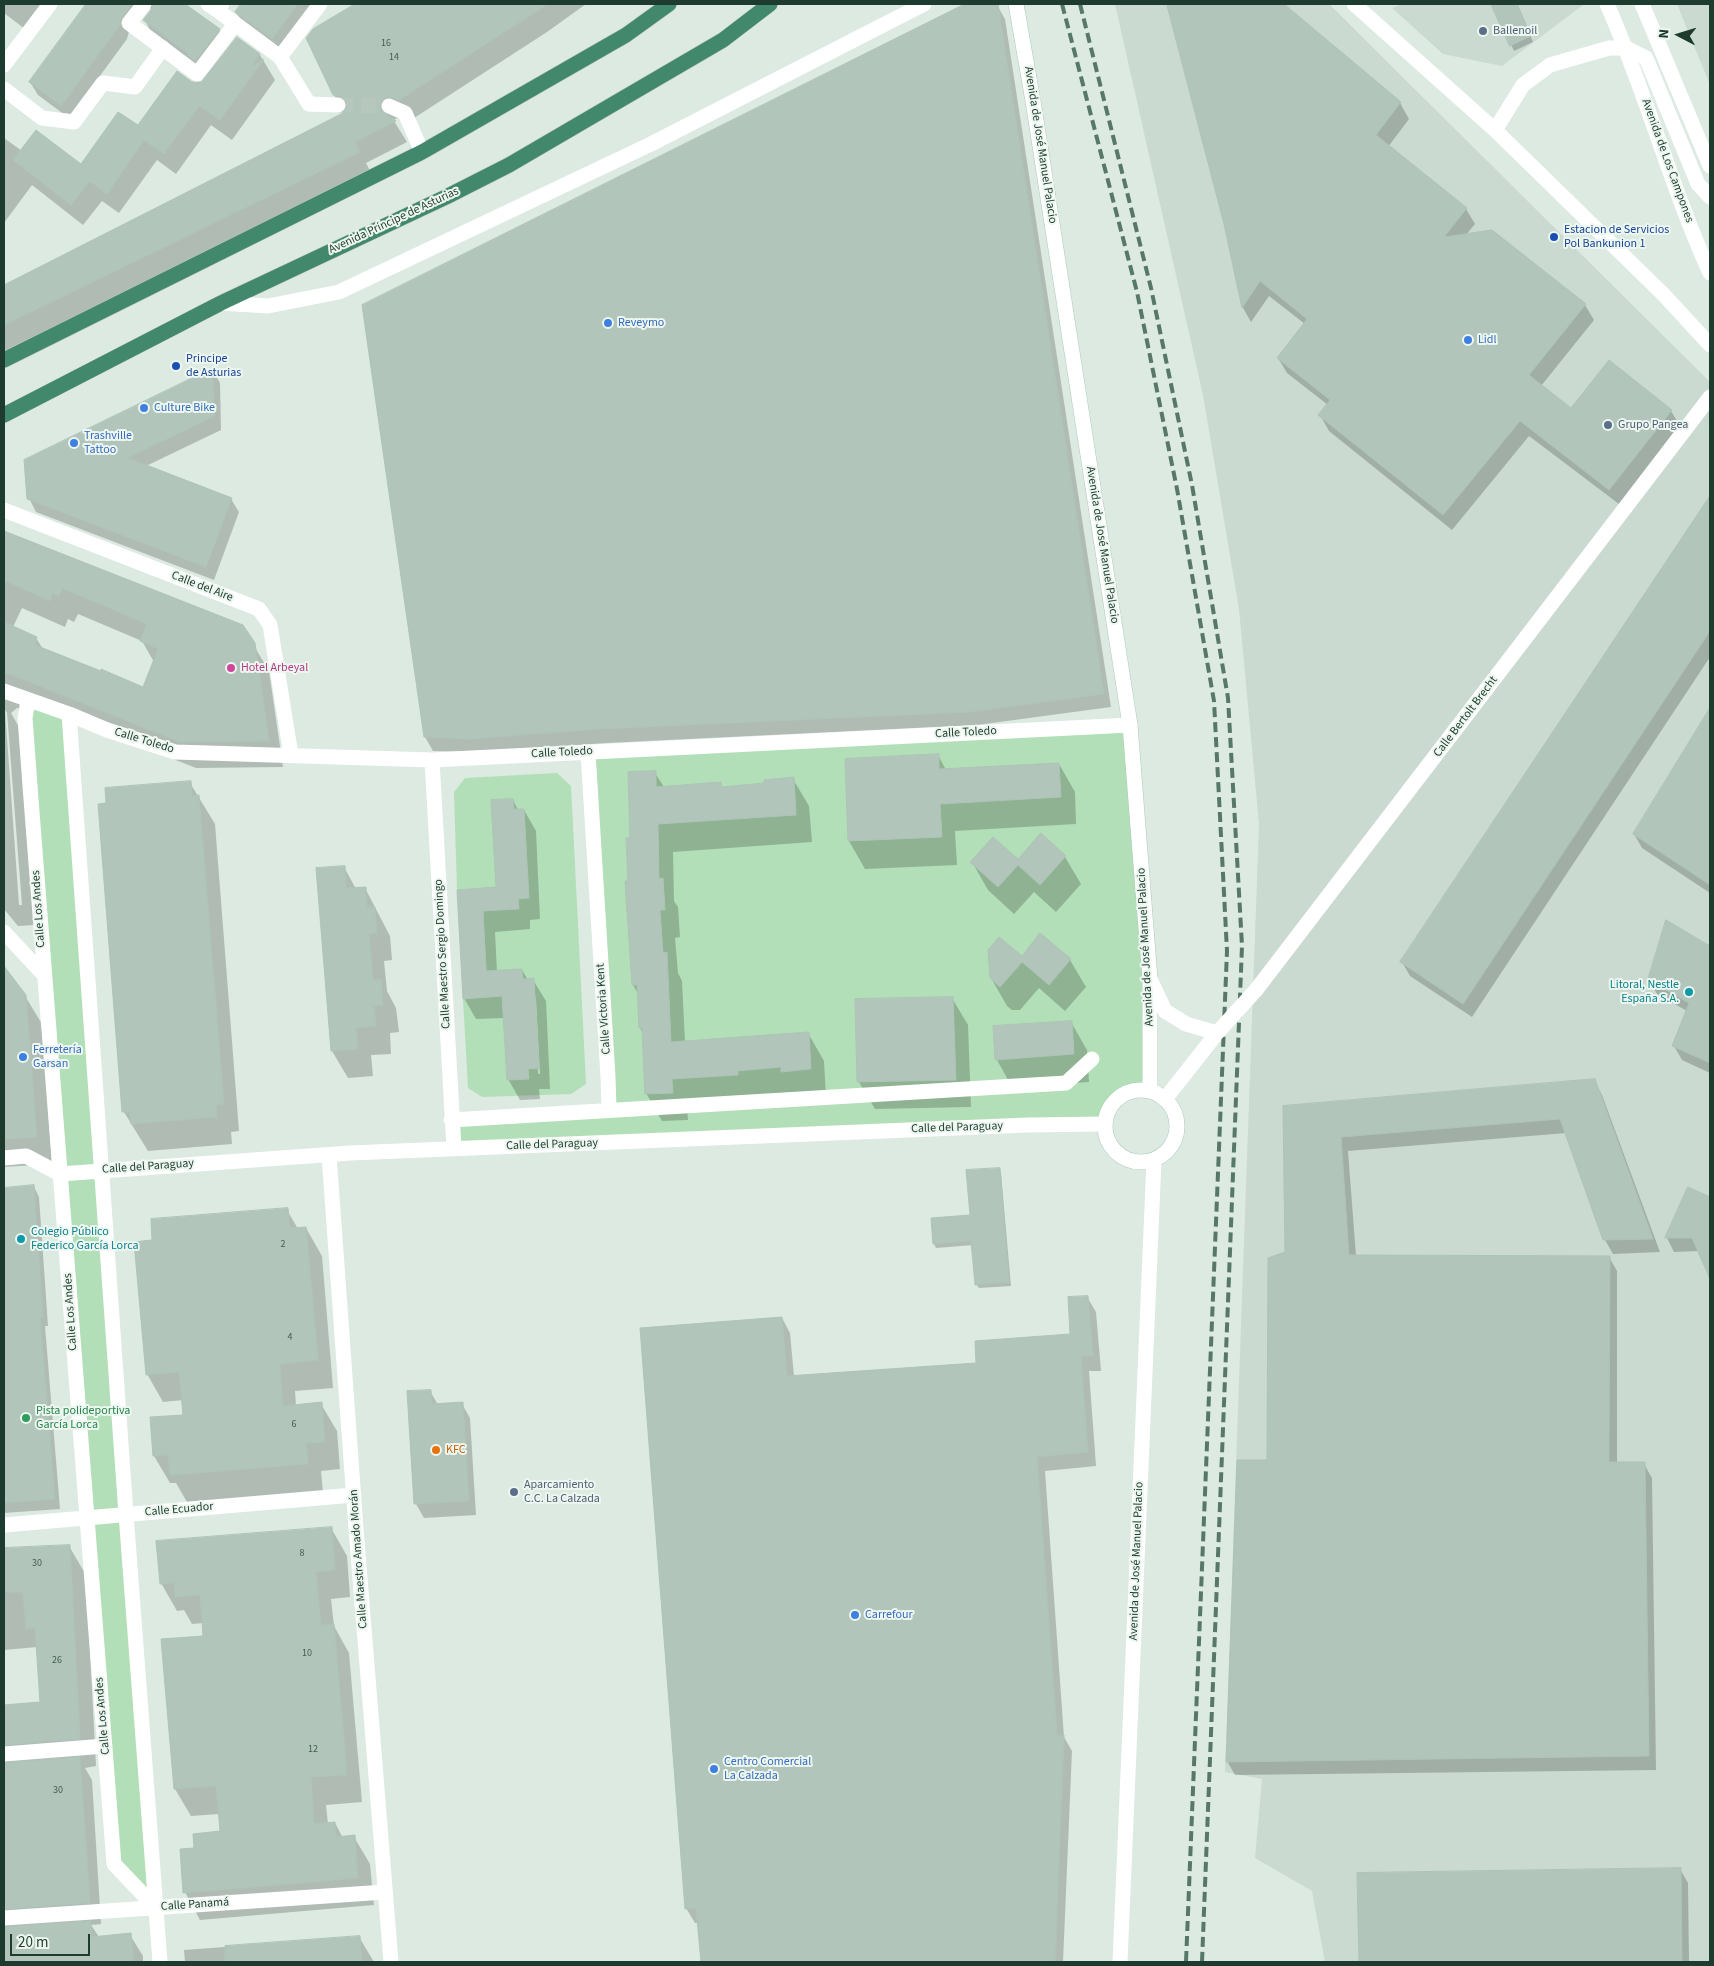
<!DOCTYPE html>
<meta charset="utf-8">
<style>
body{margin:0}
#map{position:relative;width:1714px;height:1966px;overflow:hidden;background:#dceae2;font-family:"Source Sans 3",sans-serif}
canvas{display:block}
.frame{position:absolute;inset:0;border:5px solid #1d3b2e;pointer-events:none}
.north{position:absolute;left:1654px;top:10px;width:50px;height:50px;-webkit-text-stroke:4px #edf7f0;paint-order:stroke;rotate:275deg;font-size:14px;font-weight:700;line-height:20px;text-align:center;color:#1d3b2e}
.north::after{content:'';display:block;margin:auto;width:18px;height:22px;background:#1d3b2e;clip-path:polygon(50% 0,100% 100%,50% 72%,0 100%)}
.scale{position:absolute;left:10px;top:1934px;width:80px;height:22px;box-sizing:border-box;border:2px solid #1d3b2e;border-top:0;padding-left:6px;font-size:15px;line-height:18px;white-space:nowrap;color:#1d3b2e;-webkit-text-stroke:4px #edf7f0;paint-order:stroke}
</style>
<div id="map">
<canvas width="1714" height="1966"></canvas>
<div class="frame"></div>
<div class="north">N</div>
<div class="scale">20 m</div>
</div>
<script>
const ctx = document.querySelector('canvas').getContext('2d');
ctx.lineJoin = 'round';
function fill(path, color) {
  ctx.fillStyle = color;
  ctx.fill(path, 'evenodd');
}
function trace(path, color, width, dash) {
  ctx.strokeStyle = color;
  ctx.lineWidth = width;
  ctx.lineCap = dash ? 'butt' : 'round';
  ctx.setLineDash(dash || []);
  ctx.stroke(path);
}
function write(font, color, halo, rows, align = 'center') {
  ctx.font = font + ' "Source Sans 3",sans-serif';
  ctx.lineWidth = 4;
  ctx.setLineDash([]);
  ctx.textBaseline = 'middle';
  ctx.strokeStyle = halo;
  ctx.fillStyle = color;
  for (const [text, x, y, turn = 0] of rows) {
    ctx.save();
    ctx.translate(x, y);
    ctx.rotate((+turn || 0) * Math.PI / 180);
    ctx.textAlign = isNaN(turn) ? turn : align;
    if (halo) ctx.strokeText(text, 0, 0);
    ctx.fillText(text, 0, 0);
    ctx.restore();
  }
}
const built = new Path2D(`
 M1115,4h214l381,378v1580h-385l-13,-71 -57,-33 7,-79 -37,-7 34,-948 -20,-215 -36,-214z
 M1403,4h180v1l-81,61 -59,-12 -51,-46z
 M1677,4h33v81z`);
const green = new Path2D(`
 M28,701l41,13 87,1194 -42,-44z
 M1130,725l20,365c-26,-3 -40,8 -45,34l-651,24 -3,-28 157,-11 -20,-357z
 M557,773l14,13 15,298 -15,10 -89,3 -14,-9 -5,-89 25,-2 -6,-109 -25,2 -3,-98 11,-14z`);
const shadow = new Path2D(`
 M4,4h40l-19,25 -21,-16z
 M88,4h95l36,26 7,13 -29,26 -45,-35 -7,-14 7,-11 -3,-1 -20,23 -2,8 -58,79 -31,-23 -8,-13z
 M242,4h74l-36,48 -36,-27 -8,-13z
 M357,4h229l-39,28 -136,88 -10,-3 -6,2 -1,2 13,21 -41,21 5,10 -367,178v-64l340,-173 1,-1 -11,-18 -20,-65z
 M967,4l30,1 8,14 106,688 -134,18 -371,18 -128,9 -45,-1 -8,-14 -62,-432z
 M1169,4h113l118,99 9,16 -21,28 78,62 9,15 -9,11 119,70 9,15 -53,66 30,23 100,2 9,15 -61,78 -90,-68 -77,94 -123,-99 -9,-16 8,-10 -41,-32 -9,-15 27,-34 -36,-28 -18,26 -8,-14 -18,-84z
 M1493,4h24l16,38 -19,9z
 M237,38l23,17 15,25 -43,60 -21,-15 -35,49 -19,-14 -38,53 -17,-12 -19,24 -51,-40 -28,38v-85l18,13 59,15 57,-39 53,-44 11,1z
 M213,370l7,13 1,47 -75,36 85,33 8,13 -25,68 -178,-68 -7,-14z
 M1710,498v159l-238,360 -62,-41 -8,-14z
 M4,533l238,93 27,45 14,96 -87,1 -167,-66 -3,8 -9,-2 -6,5 9,16 14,196 -16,1 -14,-17zM22,608l43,19 3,-8 6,3 4,-8 64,27 12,21 -10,26 -101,-39 -7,-11 -23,-11zM5,710l2,3 15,192h-3z
 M1710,711v182l-68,-45 -8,-14z
 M938,755l8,15 113,-6 16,28 1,32 -121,7 2,34 -92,4 -16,-28 -2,-81z
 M655,773l9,14 56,-3 3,4 42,-3 28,-6 16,27 3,36 -139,10 1,49 4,6 2,30 -5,1 3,35 4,8 3,61 123,-9 16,28 2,36 -139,10 1,13 -26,1 -16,-28 -2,-58 -4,-7 -1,-33 -6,-10 -7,-103h3l3,-43z
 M190,783l25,41 24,307 -8,1 1,12 -84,7 -24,-39z
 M513,800l5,10h6l12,21 4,88 -10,1v9l-35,3 2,40 25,-2 6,10h5l13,21 4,88h-11l1,10 -20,1 -12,-21 -3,-61 -29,1 -12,-21 -6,-107 39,-2zM534,996l2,3 4,75h-2z
 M1065,857l16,27 -25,28 -22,-20 -20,22 -26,-24 -16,-28z
 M344,867l12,22 9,-1 25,48 2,24 -8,1 3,30 9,17 3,24 -9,1 1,21 -20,1 2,21 -25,2 -16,-27z
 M1667,921l43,26v126l-28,-13 -8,-14 13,-35 -30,-17 -8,-14z
 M1022,957l48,3 16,27 -21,24 -26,-23 -19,22h-8l-5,-4 -16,-28z
 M4,968l21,28 17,28 10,140 -48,3z
 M952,998l16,27 3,82 -96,2 -16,-27z
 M1071,1022l16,28 2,32 -77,5 -15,-27z
 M1594,1080l8,15 58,157 -47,2 -8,-14 -39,-107 -218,18 8,105 253,1 8,14v192l27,1 8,14 4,292 -421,5 -8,-14 42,-300 17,-208 -2,-146z
 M999,1169l2,4 10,113 -32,2 -3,-4 -3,-39 -37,3 -2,-4 37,-28z
 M34,1187l5,10 9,129h-3l15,183 -56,4v-324z
 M1688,1189l22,9v78l-11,-25 -25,1 -7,-14z
 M287,1210l11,19 8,-1 16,28 11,132 -38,3 1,15 25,-2 16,27 3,38 -19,2 2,21 -136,10 -11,-19h-6l-16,-27 30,-40 -1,-16 -20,2 -16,-28 7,-132z
 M1087,1297l9,15 5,59h-12l7,95 -51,5 19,266 8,14 -9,211h-361l-3,-39h-4l-9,-15 96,-590 8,15 4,43 184,-12 93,-29z
 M430,1391l8,14 24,-1 8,14 6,97 -52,3 -8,-14z
 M331,1528l16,28 3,41 -19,2 3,27 15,27 13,149 -36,3 2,19 7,-1 8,15 11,-1 16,27 4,41 -174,15 -15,-28 11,-43 25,-16 -2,-19 -28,2 -16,-27 -13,-149 42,-3 -1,-14 -11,1 -8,-14 -7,1 -16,-28z
 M69,1546l17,29 10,191 -11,2 7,12 9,144 -10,1 8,12 31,-2 13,21v6h-139v-182l27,-2 -1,-10 -26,2v-64l37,-3 -3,-56 -34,3v-100z
 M1680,1869l8,14 1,79h-328l-2,-88z
 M359,1937l15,25h-189l-1,-12z`);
const building = new Path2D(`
 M86,4h46l-11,14 -1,7 -59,81 -32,-24z
 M153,4h32l35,25 -25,32 -7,-6 1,-1 -46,-34 8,-10z
 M241,4h57l-26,35 -37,-27z
 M355,4h193l-149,96 -11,-3 -5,2 -3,8 1,4 15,10 -41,21 5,10 -356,173v-40l339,-172 3,-3v-9l-3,-4 -10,-2 -27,-57 7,-9z
 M965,4h33l106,690 -135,18 -371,17 -129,10 -45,-2 -62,-432z
 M1167,4h117l117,98 -25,33 91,73 -23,29 48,-7 94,74 -57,71 42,33 38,-48 63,50 -63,80 -89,-69 -77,94 -125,-100 12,-15 -53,-42 30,-39 -47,-38 -18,27 -18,-84z
 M1491,4h26l14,32 -21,10z
 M237,37l23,17 -9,13 13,-8 -44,61 -21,-14 -35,48 -20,-14 -37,54 -17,-13 -19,24 -58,-45 23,-30 45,34 37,-52 20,13 39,-54 15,11h9z
 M213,368l1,48 -86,42 104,40 -26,69 -179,-68 -3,-39z
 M1710,496v135l-247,373 -63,-42z
 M4,531l239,94 12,18 14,98 -89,1 -176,-70v-50l33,15 -2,8 66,26v-2l42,18 15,-38 -18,-8 7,-17 -85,-36 -3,8 -6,-3 -3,8 -46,-21z
 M1710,708v177l-77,-51z
 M939,754v15l120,-6 2,34 -121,7 2,33 -94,4 -3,-82z
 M656,771v16l65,-5 1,5 42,-4v-3l30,-3 2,38 -138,9 1,55 4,-1 2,32h-5l3,43 4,-1 4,90 138,-10 2,37 -30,3v-5l-43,4v4l-66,4 1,14 -28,1 -3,-66h-3l-2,-43h-5l-7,-104h3l-2,-43h4l-2,-66z
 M191,781l1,15 7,-1 25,309h-8l1,13 -86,7 -1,-12h-8l-24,-308 8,-1 -1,-15z
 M513,799l1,10h10l5,89 -11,1 1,10 -36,2 3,60 36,-2 1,10 11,-1 5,90 -11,1 1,10 -22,1 -5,-84 -39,3 -6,-109 39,-3 -5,-87z
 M1041,833l25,23 -26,29 -22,-20 -20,22 -28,-25 23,-25 25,22z
 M345,866l1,22 20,-1 1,20h8l2,26 -8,1 4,46 8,-1 2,26 -9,1 2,20 -20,2 2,21 -27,2 -15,-183z
 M1666,920l44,26v117l-38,-17 17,-43 -41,-23z
 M1040,933l31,26 -22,26 -27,-23 -22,25 -10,-9 -2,-28 11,-13 23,19z
 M4,966l22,29 11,142 -33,2z
 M953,997l3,83 -99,2 -2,-83z
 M1072,1021l2,33 -79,6 -2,-34z
 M1595,1079l58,160 -50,1 -43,-121 -219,18 8,118 261,1 -1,206h36l4,294 -423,6 11,-302h30l1,-202 17,-6 -2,-146z
 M1000,1168l9,114 -34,3 -4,-44 -38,3 -2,-26 39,-3 -4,-45z
 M34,1185l9,132h-3l15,182 -51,4v-315z
 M1688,1187l22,10v82l-18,-41h-27z
 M288,1208l2,20 16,-1 12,133 -38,4 3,42 39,-4 3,40 -19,1 2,21 -138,11 -2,-20 -15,1 -3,-39 33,-2 -4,-43 -33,3 -12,-133 18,-2 -1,-21z
 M1088,1296l5,60h-12l7,96 -51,5 20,278h7l-9,227h-354l-5,-54 -11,1 -45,-581 142,-11 5,59 189,-13 -1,-22 95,-7 -2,-37z
 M431,1390l1,14 31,-2 6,99 -55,3 -7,-113z
 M332,1527l3,43 -19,2 5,53 13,-1 13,151 -36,2 3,47 21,-2 1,15 19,-2 3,43 -175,15 -3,-44 14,-1 -1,-14 27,-3 -4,-45 -42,3 -13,-150 42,-3 -3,-41 -25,2 -1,-14 -14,1 -4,-43z
 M70,1545l10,191 -1,3 -75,6v-40l36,-3 -5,-74 -9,1 -3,-37h-19v-44z
 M80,1757l10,146 -86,6v-146z
 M1681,1868l1,94h-323l-2,-89z
 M91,1921l1,16 39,-4 3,29h-130v-35z
 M360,1936l2,26h-137v-16z`);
const pedestrianTunnel = new Path2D(`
 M338,105l51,1`);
const pedestrian = new Path2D(`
 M144,4l-15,19 68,51 38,-50
 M217,10l63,47
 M309,104l29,1
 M389,106l16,7 17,39
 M4,1158l22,-2 34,18`);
const minor = new Path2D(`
 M208,4l9,6 5,-6
 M4,65l46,-61
 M4,89l38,29 32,4 29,-39 32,4 28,-39
 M309,104l-29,-47 40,-53
 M1495,130l28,-45 27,-20 59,-17h17l20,10 52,126 12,13
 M221,303l47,3 71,-14 312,-148 273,-140
 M4,510l255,99 11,16 21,130
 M4,691l65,23 38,16 68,22 257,8 698,-35
 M28,701l-3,17 6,81 83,1065 42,44
 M69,714l57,800 34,448
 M588,752l20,325 1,32
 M432,760l22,388
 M4,932l40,43
 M451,1120l615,-37 26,-24
 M329,1155l27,374 35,433
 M60,1174l290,-21 678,-28 77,-1
 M4,1525l350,-30
 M4,1754l101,-8
 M4,1918l381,-26`);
const tertiary = new Path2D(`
 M1354,4l141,126 168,164 47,51
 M1607,4c39,88 63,181 103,269
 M1642,4l68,162
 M1150,979l15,32 21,13 31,9 -52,66
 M1256,990l454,-593
 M1120,1962l34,-802`);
const secondary = new Path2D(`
 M1016,4l17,97 97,624 20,254v111
 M1105 1126a36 36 0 1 1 72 0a36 36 0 1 1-72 0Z`);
const trunk = new Path2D(`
 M4,360l418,-208 204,-117 43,-31
 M4,415l217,-112 225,-106 63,-32 214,-125 47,-36`);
const rail = new Path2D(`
 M1062,4l75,288 40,197 37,212 13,250 -41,1011
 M1080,4l71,284 41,197 36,213 14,248 -40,1016`);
const tertiaryBridge = new Path2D(`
 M1217,1033l39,-43`);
const markers = [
 [1483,31,5,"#5c6f8a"],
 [1554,237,5,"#1a4fb4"],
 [608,323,5,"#3f7fe0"],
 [1468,340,5,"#3f7fe0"],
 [176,366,5,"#1a4fb4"],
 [144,408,5,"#3f7fe0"],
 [1608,425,5,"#5c6f8a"],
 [74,443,5,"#3f7fe0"],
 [231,668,5,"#d1479c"],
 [1689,992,5,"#0f9aa8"],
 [23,1057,5,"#3f7fe0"],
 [21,1239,5,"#0f9aa8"],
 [26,1418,5,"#2e9e5b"],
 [436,1450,5,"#e8710a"],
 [514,1492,5,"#5c6f8a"],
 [855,1615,5,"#3f7fe0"],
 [714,1769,5,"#3f7fe0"]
];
const numberNames = [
 ["16",386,44],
 ["14",394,58],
 ["2",283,1245],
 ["4",290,1338],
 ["6",294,1425],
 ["8",302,1554],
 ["30",37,1564],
 ["10",307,1654],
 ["26",57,1661],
 ["12",313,1750],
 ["30",58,1791]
];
const serviceNames = [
 ["Ballenoil",1493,31],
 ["Grupo Pangea",1618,425],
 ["Aparcamiento",524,1485],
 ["C.C. La Calzada",524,1499]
];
const streetNames = [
 ["Avenida de José Manuel Palacio",1040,145,81],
 ["Avenida de Los Campones",1667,161,70],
 ["Avenida Príncipe de Asturias",394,221,-25],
 ["Avenida de José Manuel Palacio",1102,545,81],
 ["Calle del Aire",202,587,21],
 ["Calle Bertolt Brecht",1466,717,-53],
 ["Calle Toledo",966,733,-3],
 ["Calle Toledo",144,741,17],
 ["Calle Toledo",562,753,-3],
 ["Calle Los Andes",39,909,-94],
 ["Avenida de José Manuel Palacio",1146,947,-93],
 ["Calle Maestro Sergio Domingo",443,954,-93],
 ["Calle Victoria Kent",604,1009,-94],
 ["Calle del Paraguay",957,1128,-2],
 ["Calle del Paraguay",552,1145,-2],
 ["Calle del Paraguay",148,1167,-4],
 ["Calle Los Andes",71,1312,-94],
 ["Calle Ecuador",179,1510,-5],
 ["Calle Maestro Amado Morán",359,1559,-94],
 ["Avenida de José Manuel Palacio",1137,1561,-88],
 ["Calle Los Andes",103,1716,-95],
 ["Calle Panamá",195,1905,-4]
];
const transitNames = [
 ["Estacion de Servicios",1564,230],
 ["Pol Bankunion 1",1564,244],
 ["Principe",186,359],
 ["de Asturias",186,373]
];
const shopNames = [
 ["Reveymo",618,323],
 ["Lidl",1478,340],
 ["Culture Bike",154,408],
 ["Trashville",84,436],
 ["Tattoo",84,450],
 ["Ferretería",33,1050],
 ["Garsan",33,1064],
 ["Carrefour",865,1615],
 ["Centro Comercial",724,1762],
 ["La Calzada",724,1776]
];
const hotelNames = [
 ["Hotel Arbeyal",241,668]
];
const cultureNames = [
 ["Litoral, Nestle",1679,985],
 ["España S.A.",1679,999],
 ["Colegio Público",31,1232,"left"],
 ["Federico García Lorca",31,1246,"left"]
];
const leisureNames = [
 ["Pista polideportiva",36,1411],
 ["García Lorca",36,1425]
];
const foodNames = [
 ["KFC",446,1450]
];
fill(built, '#cadad0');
fill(green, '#b2dfb7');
fill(shadow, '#0003');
fill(building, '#b1c5ba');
trace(building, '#aec4b8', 1);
trace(pedestrianTunnel, '#b6c7be', 15, [15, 8]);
trace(secondary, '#aecbbc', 16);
trace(trunk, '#bbc4c0', 16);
trace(pedestrian, '#fff', 15);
trace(minor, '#fff', 15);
trace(tertiary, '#fff', 15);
trace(secondary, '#fff', 15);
trace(trunk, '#41886c', 15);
trace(rail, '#567769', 4, [10, 5]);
trace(tertiaryBridge, '#fff', 15);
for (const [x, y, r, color] of markers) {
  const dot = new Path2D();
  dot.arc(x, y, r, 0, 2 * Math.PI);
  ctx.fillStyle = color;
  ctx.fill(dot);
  trace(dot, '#edf7f0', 2);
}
write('10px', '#425e51', null, numberNames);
write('12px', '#4e5e75', '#edf7f0', serviceNames, 'left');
write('12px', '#1d3b2e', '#edf7f0', streetNames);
write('12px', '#164399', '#edf7f0', transitNames, 'left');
write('12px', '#366cbe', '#edf7f0', shopNames, 'left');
write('12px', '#b23c85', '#edf7f0', hotelNames, 'left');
write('12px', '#0d838f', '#edf7f0', cultureNames, 'right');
write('12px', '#27864d', '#edf7f0', leisureNames, 'left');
write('12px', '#c56008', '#edf7f0', foodNames, 'left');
</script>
